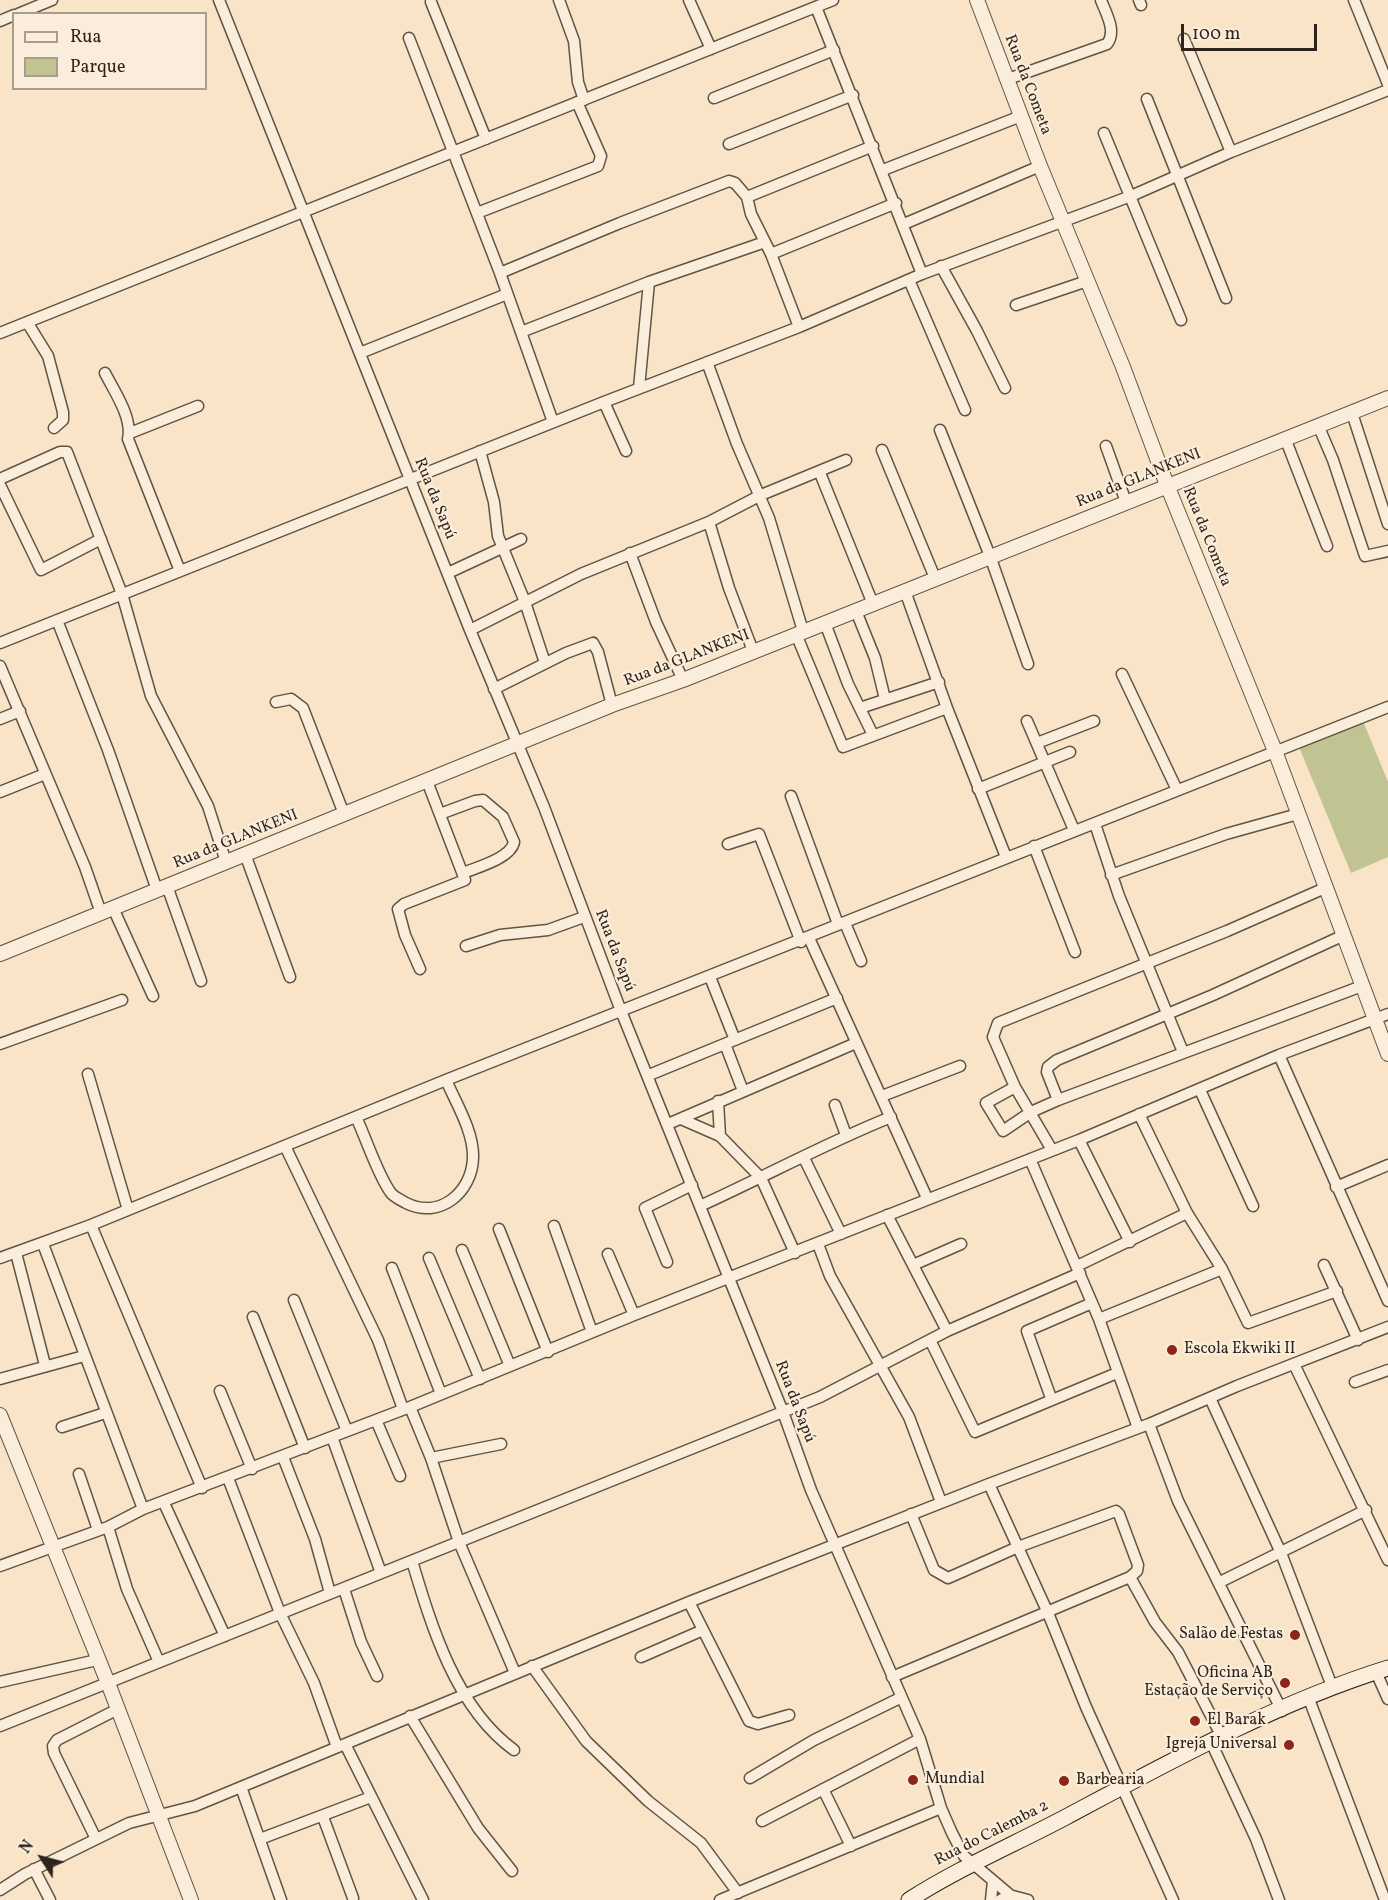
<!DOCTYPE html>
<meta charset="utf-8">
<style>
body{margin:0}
#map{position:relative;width:1388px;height:1900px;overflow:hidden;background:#f9e4c7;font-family:Vollkorn,serif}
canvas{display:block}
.legend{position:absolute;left:12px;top:12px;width:195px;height:78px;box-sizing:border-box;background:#fbeddb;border:2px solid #a99d8e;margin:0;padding:8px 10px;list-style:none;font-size:18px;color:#2e241b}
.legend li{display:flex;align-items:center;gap:12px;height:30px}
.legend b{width:30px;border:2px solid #a99d8e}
.north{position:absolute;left:12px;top:1828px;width:60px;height:60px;-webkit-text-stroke:4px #fbeddb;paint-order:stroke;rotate:306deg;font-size:16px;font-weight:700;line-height:24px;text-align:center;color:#2e241b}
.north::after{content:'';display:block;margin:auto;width:21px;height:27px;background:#2e241b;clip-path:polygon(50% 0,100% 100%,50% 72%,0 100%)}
.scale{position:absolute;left:1181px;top:24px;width:136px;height:27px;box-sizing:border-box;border:3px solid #2e241b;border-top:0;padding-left:8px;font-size:18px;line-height:21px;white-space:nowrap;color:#2e241b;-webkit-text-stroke:4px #fbeddb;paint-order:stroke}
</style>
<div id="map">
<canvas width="1388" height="1900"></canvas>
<ul class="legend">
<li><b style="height:8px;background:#fbeddb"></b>Rua</li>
<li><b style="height:16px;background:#c1c393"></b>Parque</li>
</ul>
<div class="north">N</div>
<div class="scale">100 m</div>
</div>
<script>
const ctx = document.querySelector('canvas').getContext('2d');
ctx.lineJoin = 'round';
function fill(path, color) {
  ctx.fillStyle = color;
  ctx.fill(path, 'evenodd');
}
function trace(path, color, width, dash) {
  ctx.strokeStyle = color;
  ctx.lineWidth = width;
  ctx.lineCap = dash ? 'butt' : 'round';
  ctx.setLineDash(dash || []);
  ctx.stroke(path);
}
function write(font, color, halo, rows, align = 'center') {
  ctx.font = font + ' Vollkorn,serif';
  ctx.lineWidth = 4.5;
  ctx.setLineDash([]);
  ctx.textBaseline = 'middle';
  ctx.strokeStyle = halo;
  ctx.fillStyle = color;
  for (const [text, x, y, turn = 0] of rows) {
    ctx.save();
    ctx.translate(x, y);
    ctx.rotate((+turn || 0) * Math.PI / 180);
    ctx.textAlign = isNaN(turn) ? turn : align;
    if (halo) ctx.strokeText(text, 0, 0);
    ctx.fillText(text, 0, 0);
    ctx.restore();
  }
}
const green = new Path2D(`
 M1363,721l25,61v75l-37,16 -52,-126z`);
const minor = new Path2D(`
 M219,0l251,630 74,177 77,204 162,401 28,78 109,249 21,69 11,25 12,23 52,44
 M559,0l15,41 4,41 6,18
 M689,0l22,49
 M1139,0l2,5
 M1354,0l34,84
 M431,2l55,137
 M816,7l106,267
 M18,14l34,-14
 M0,21l14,-6
 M409,38l91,235 53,149
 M1184,39l47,113
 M1008,79l99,-35c10,-13 -1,-30 -6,-44
 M714,98l120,-48
 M1147,99l79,199
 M1104,133l77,187
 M729,144l124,-49
 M883,170l138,-54
 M747,197l126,-51
 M477,213l121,-47 3,-10 -24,-54
 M904,224l136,-58
 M771,254l125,-51
 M941,266l36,65 28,57
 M500,273l120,-50 109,-42 6,2 12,14 4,17 20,40 28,73
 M909,280l56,130
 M1016,305l71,-24
 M27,322l21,34 15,56v8l-9,8
 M521,332l128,-50 116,-40
 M0,333l833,-333
 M360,353l147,-59
 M707,362l30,82 32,74 34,113
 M105,373c9,18 28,45 23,66l52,132
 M639,388l10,-106
 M604,402l22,49
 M1352,413l36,111
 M1318,425l15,35 32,96 23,-5
 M940,430l50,126 38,108
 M130,433l68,-27
 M1285,438l42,108
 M1106,446l20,56
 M882,450l53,128
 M480,451l14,51 4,34 27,66 20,61
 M820,473l53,131
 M0,479l60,-27h7l55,142 29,102 57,110 18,56
 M0,485l41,85 60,-31
 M709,522l20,66 24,63
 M630,553l26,69 27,58
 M448,573l73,-34
 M905,591l42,117 59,149
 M856,611l19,47 10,41
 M57,620l51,130 49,140
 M825,623l23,61 25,51
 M470,630l111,-56 128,-52 52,-27 85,-35
 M796,634l47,113 104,-39
 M0,643l604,-241 195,-75 123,-53 209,-78 100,-44 157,-62
 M0,666l85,201 16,46
 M1122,674l55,116
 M494,689l72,-36 27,-10 5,9 14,53
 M276,702l15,-3 12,9 41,106
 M860,708l79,-26
 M0,719l20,-8
 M1027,721l47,109
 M1037,743l57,-22
 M978,789l92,-37
 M0,792l45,-18
 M791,796l47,128
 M440,814l35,-13 8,-1 20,17 11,25c-3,16 -36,25 -51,31
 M1095,824l24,72 64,156
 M728,844l31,-10 42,108
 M1034,846l41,106
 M245,854l45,123
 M1111,875l115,-41 72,-20
 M167,886l34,95
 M113,908l40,88
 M845,923l16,38
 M809,938l118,260
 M466,946l34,-11 48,-5 36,-13
 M420,969l-15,-34 -7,-26 6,-5 61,-24 -38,-99
 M710,977l25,63
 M0,1044l122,-44
 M725,1044l18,47
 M1279,1055l109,246
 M88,1074l40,136
 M649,1075l188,-77
 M1015,1087l-29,16 17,28 28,-19 27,-12 304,-114
 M1200,1090l53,116
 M882,1096l78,-30
 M1058,1100l-11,-28 1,-5 9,-7 156,-65 129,-59
 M718,1101l2,35
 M835,1105l11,30
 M1139,1114l48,99 35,56 26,54 89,-32
 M356,1117c10,21 22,59 35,76 3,4 10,7 15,10 34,17 66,-11 67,-45 1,-26 -17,-55 -27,-78
 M681,1119l39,17 41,42 34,75
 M668,1124l188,-81
 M1079,1140l51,102
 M285,1146l93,194 25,69
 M1052,1150l-37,-63 -22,-50 5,-14 229,-92 98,-43
 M804,1158l37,76
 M1030,1159l69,160 39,109
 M1336,1187l52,-22
 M700,1206c64,-29 126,-63 191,-89
 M887,1215l60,116
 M91,1225l111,263
 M554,1226l38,106
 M499,1229l49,123
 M43,1244l100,265
 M818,1244l12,32 79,141 32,85
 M462,1250l48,116
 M16,1253l29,112
 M608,1254l26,61
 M0,1258l91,-33 355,-145 942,-373
 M429,1258l51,121
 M667,1262l-22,-54 47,-23
 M913,1265l48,-21
 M1324,1265l34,75
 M1077,1266l110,-53
 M392,1268l49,126
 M294,1300l53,131
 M253,1317l52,131
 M1099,1319l123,-50
 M930,1340l45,92 142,-59
 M1294,1364l94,196
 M0,1379l84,-23
 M1355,1382l33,-12
 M220,1391l32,78
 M1051,1398l-24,-67 65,-28
 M1210,1398l71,155 52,136
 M410,1407l21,51 28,84 56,131
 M376,1420l24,56
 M1149,1424l29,77 104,210
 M62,1427l43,-14
 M332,1437l49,136
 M283,1457l32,82 15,54
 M431,1458l70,-14
 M79,1474l19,56
 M228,1478l52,135 34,70 23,64
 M989,1484l59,129 38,94 87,193
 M164,1503l61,133
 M108,1527l19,62 32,73
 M412,1561c20,67 44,147 102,189
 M0,1566l108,-39 35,-18 267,-102 224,-92 445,-175 200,-85 109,-41
 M1130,1577l25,45 23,30 44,85
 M1220,1582l146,-72
 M344,1589l17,53 16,34
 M689,1602l60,119 9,3 31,-9
 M641,1657l62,-27
 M532,1666l54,75 62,60 53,42 37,50
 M1376,1672l12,27
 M892,1677l238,-100 7,-6 1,-6 -19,-51 -3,-3 -98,36 -70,31 -14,-8 -23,-56
 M0,1682l97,-22
 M1309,1699l76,201
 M410,1716l68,112 34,43
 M0,1726l820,-329 127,-66 133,-58
 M1211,1742l45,97 23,61
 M345,1744l78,156
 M750,1778l64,-38 86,-42
 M241,1787l40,113
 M823,1789l28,57
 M323,1817l30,81
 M762,1821l158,-82
 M96,1839l-42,-86 -1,-7 4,-6 61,-31
 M260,1839l111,-42
 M34,1869l16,31
 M0,1890l25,-16 104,-51 66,-17 494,-204 300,-118 160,-60 88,-38 151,-59
 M720,1900l221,-92
 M991,1900l2,-19
 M1000,1900l9,-5 19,5`);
const tertiary = new Path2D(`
 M977,0l63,166 83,201 44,118 108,266 113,303
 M0,954l612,-249 71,-25 705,-282
 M0,1415l108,268 83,217`);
const secondary = new Path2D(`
 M909,1900c50,-32 104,-55 157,-83 101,-54 212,-115 322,-149`);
const markers = [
 [1172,1350,6,"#8f2418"],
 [1295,1635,6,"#8f2418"],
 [1285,1683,6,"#8f2418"],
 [1195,1721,6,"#8f2418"],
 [1289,1745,6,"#8f2418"],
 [913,1780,6,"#8f2418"],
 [1064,1781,6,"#8f2418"]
];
const streetNames = [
 ["Rua da Cometa",1027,85,69],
 ["Rua da GLANKENI",1139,479,-22],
 ["Rua da Sapú",434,499,68],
 ["Rua da Cometa",1206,537,68],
 ["Rua da GLANKENI",687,659,-21],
 ["Rua da GLANKENI",236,840,-22],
 ["Rua da Sapú",614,951,69],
 ["Rua da Sapú",794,1402,69],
 ["Rua do Calemba 2",992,1834,-27]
];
const poiNames = [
 ["Escola Ekwiki II",1184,1350],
 ["Salão de Festas",1283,1635,"right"],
 ["Oficina AB",1273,1674,"right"],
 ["Estação de Serviço",1273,1692,"right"],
 ["El Barak",1207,1721],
 ["Igreja Universal",1277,1745,"right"],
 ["Mundial",925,1780],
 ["Barbearia",1076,1781]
];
fill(green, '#c1c393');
trace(minor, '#615446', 13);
trace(tertiary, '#615446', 16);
trace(secondary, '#2e241b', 17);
trace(minor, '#fbeddb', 10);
trace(tertiary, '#fbeddb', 14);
trace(secondary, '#fbeddb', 15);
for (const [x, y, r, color] of markers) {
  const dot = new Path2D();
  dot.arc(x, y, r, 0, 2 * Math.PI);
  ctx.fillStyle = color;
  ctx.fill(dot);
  trace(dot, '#fbeddb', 2);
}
write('16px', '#2e241b', '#fbeddb', streetNames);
write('16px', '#2e241b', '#fbeddb', poiNames, 'left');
</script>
